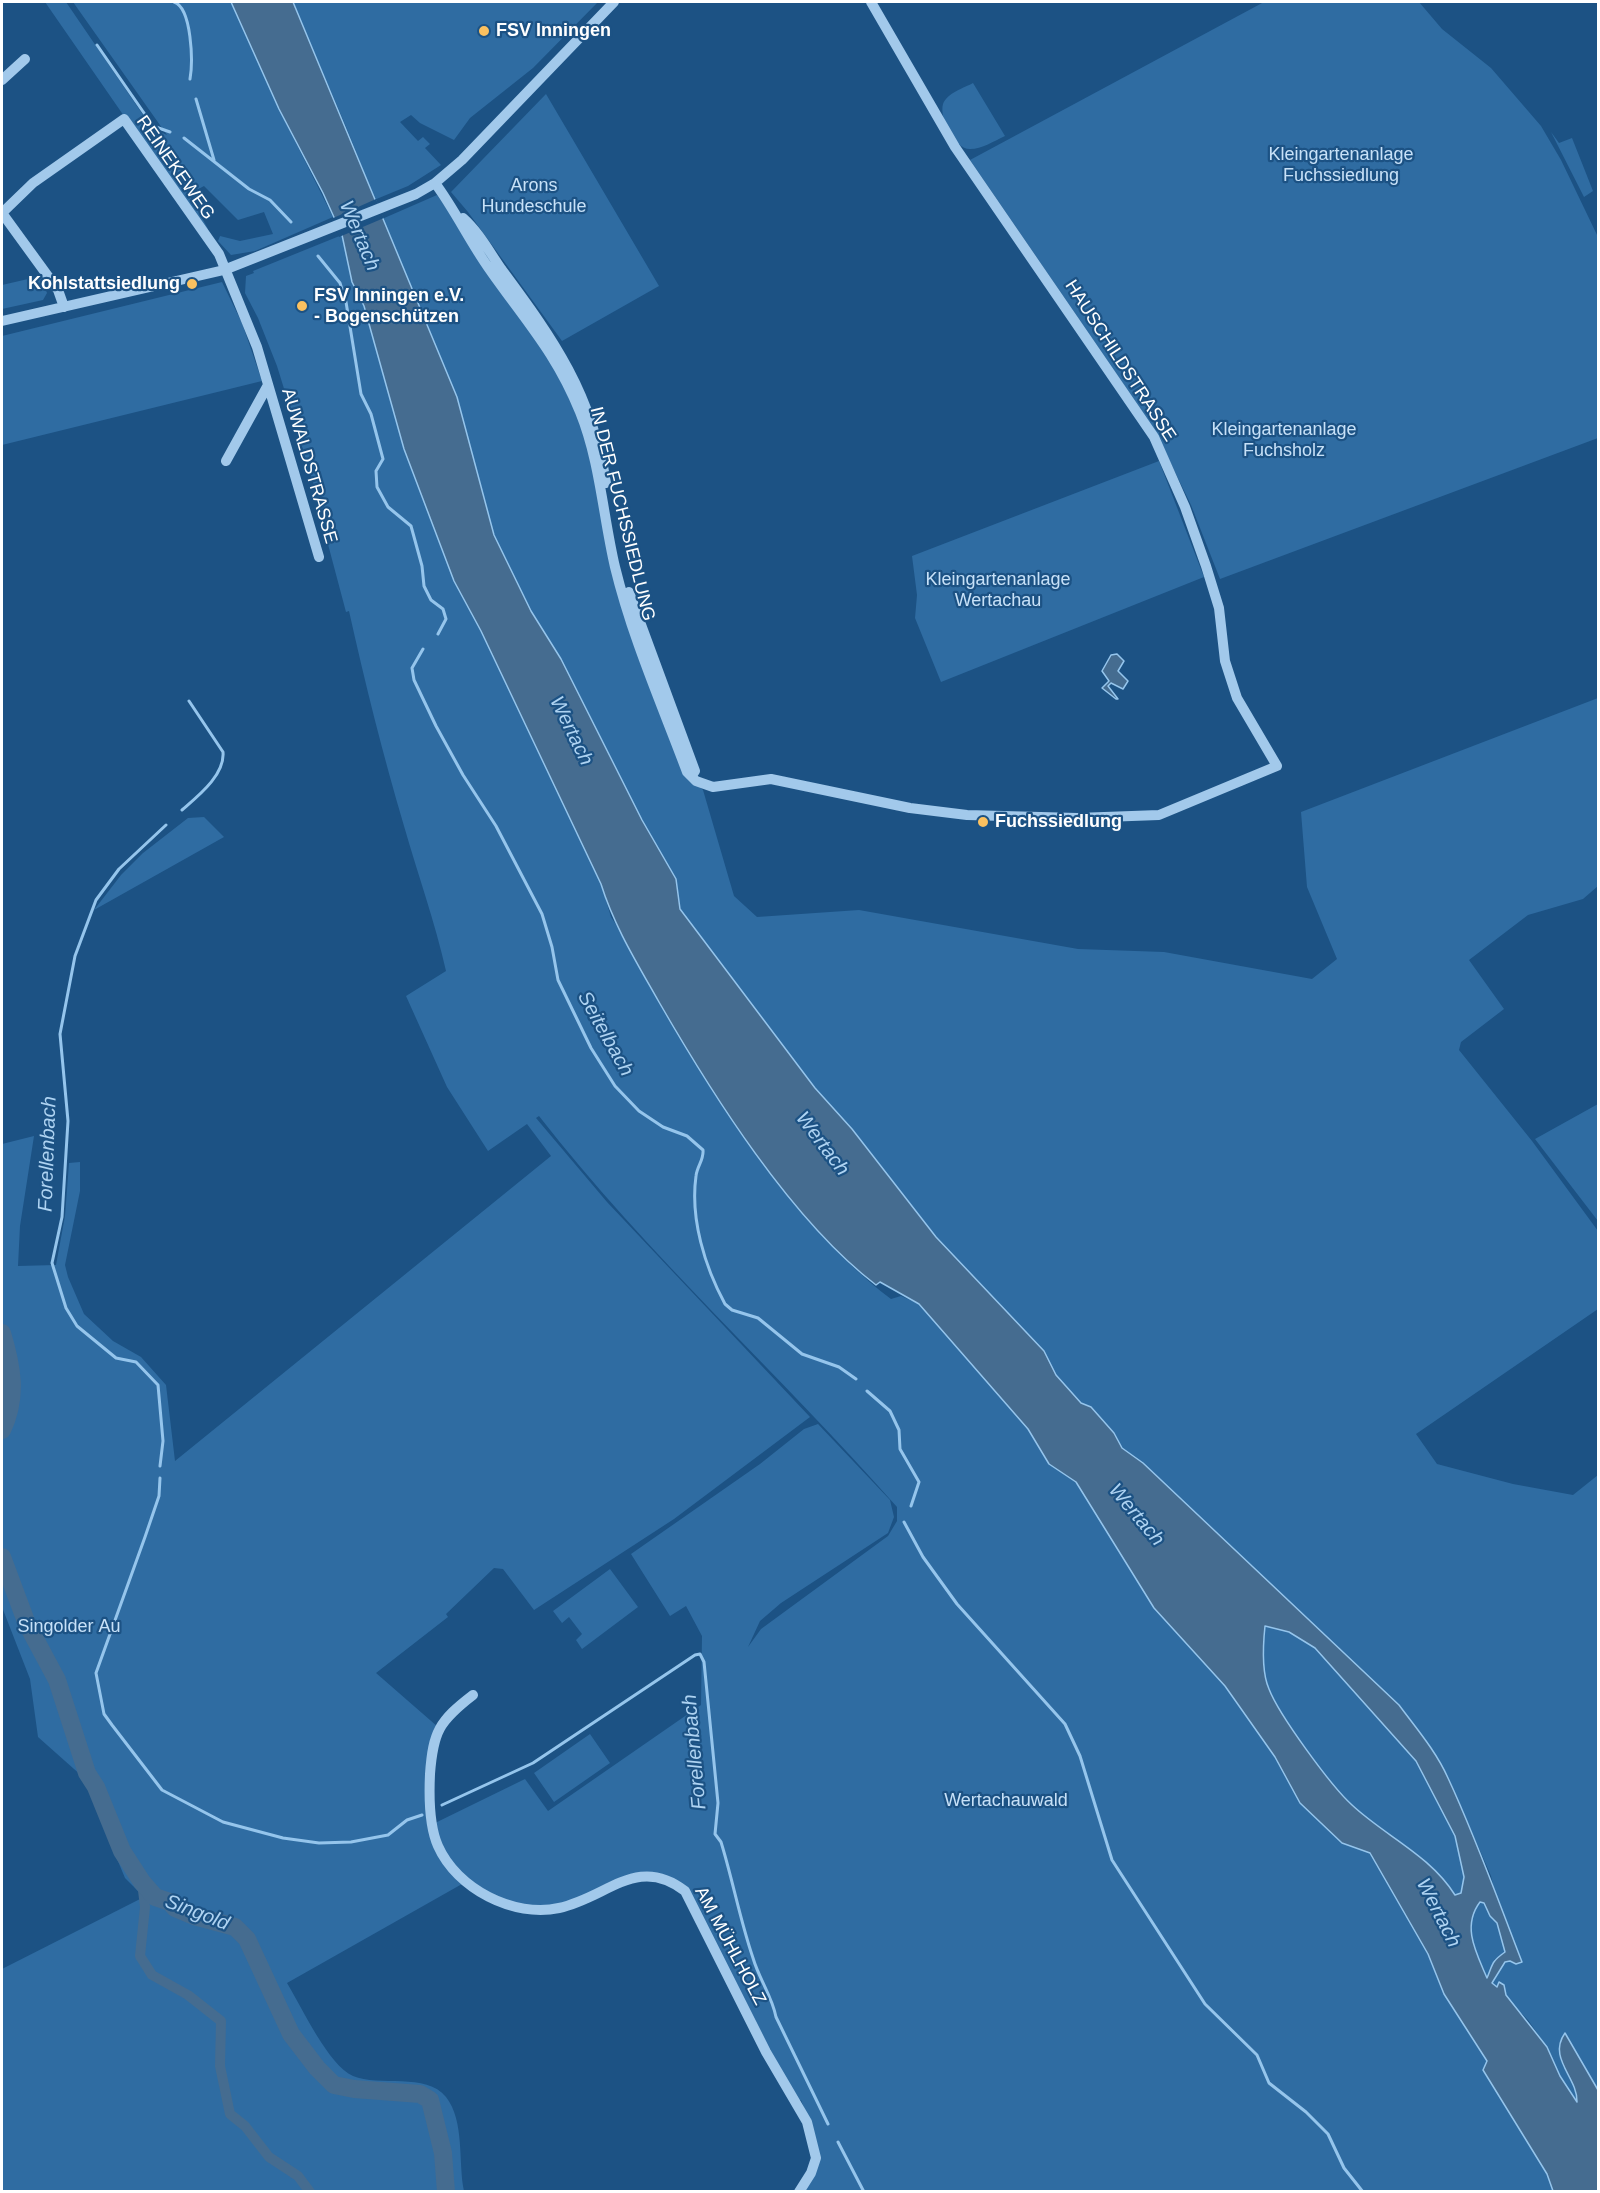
<!DOCTYPE html>
<meta charset="utf-8">
<style>
body{margin:0}
#map{position:relative;width:1600px;height:2193px;overflow:hidden;background:#1c5284;font-family:Arial,sans-serif}
canvas{display:block}
.frame{position:absolute;inset:0;border:3px solid #fff;pointer-events:none}
</style>
<div id="map">
<canvas width="1600" height="2193"></canvas>
<div class="frame"></div>
</div>
<script>
const ctx = document.querySelector('canvas').getContext('2d');
ctx.lineJoin = 'round';
function fill(path, color) {
  ctx.fillStyle = color;
  ctx.fill(path, 'evenodd');
}
function trace(path, color, width, dash) {
  ctx.strokeStyle = color;
  ctx.lineWidth = width;
  ctx.lineCap = dash ? 'butt' : 'round';
  ctx.setLineDash(dash || []);
  ctx.stroke(path);
}
function write(font, color, halo, rows, align = 'center') {
  ctx.font = font + ' Arial,sans-serif';
  ctx.lineWidth = 4.5;
  ctx.setLineDash([]);
  ctx.textBaseline = 'middle';
  ctx.strokeStyle = halo;
  ctx.fillStyle = color;
  for (const [text, x, y, turn = 0] of rows) {
    ctx.save();
    ctx.translate(x, y);
    ctx.rotate((+turn || 0) * Math.PI / 180);
    ctx.textAlign = isNaN(turn) ? turn : align;
    if (halo) ctx.strokeText(text, 0, 0);
    ctx.fillText(text, 0, 0);
    ctx.restore();
  }
}
const green = new Path2D(`
 M45,2h21l86,126 15,7 -94,-133h158l48,107 54,108 -78,34 -24,4 -13,-14 2,-5 20,5 33,-7 -9,-22 -26,8 -34,-34 -15,8 19,35 -3,4z
 M293,2h305l-65,66 -63,50 -16,22 -34,-17 -9,-8 -11,7 18,19 5,-4 7,7 -5,4 16,17 -33,21 -34,14c-23,-67 -54,-132 -81,-198z
 M1264,2h155l23,27 49,39 50,58 20,34 37,77v201l-378,141 -29,-74 -38,-78 -183,-267z
 M973,83l32,53c-11,5 -23,13 -35,13 -16,0 -31,-31 -27,-45 4,-11 21,-16 30,-21z
 M546,94l113,192 -97,55 -94,-129 -17,-20z
 M1551,132l8,11 13,-5 21,53 -9,6z
 M437,195l97,133 47,88 33,150 81,216 8,8 31,106 23,21 102,-7 219,39 86,3 148,27 25,-20 -30,-72 -6,-75 297,-114v188l-15,13 -55,16 -59,45 35,49 -43,33 -2,8 73,91 66,90v78l-182,125 21,30 76,20 60,11 25,-20v615l-33,-57c-19,22 12,47 13,70l-18,-27 -13,-29 -19,-27 -36,-37c4,-9 8,-20 18,-23l-19,-84 -43,-99 -84,-103 -221,-211 -21,-15 -8,-16 -23,-25 -10,-4 -25,-28 -12,-24 -108,-114 -84,-108 -37,-41 -135,-179 -4,-30 -34,-59 -81,-160 -30,-49 -37,-76 -37,-138 -75,-178z
 M342,235l10,47 12,24 40,143 50,132 27,50 120,253 10,33c14,20 24,43 37,64 68,112 136,236 243,318l10,-3 18,8 109,125 21,35 27,18 78,126 71,78 50,71 25,46 42,40 28,10 58,101 16,40 43,67 60,113 6,17h-751c19,-33 12,-57 -1,-91l-2,1 -30,-50 -74,-149 -46,-29 -91,33 -40,-1 -56,-21 -175,99c14,23 42,83 66,93 26,11 73,-4 93,21 19,24 12,66 18,94h-462v-222l142,-72 -19,-19 -42,-101 -45,-40 -8,-58 -28,-72v-200l3,-9 -3,-46v-208l32,-8 -14,90 -2,40 38,-1 9,-49 4,-53 11,-1v29l-15,74 3,12 16,37 29,27 28,16 25,28 9,76 376,-305 -24,-32 -39,27 -41,-64 -41,-91 40,-25c-11,-49 -28,-96 -42,-145 -21,-71 -39,-143 -55,-215l-3,1 -21,-79 3,-2 -51,-165 -19,-48 -13,-25 1,-17 8,-3 -1,-2zM539,1116c109,140 241,258 358,391v14l-9,15 -127,93 -13,18 12,-26 21,-18 107,-70 6,-16 -4,-17 -72,-76 -14,5 -44,35 -129,90 39,62 16,-10 16,30 -1,69 -153,106 -23,-32 -92,45 -1,-77 6,-20 -62,-54 72,-56 -2,-3 48,-46 9,1 31,41 140,-91 136,-102 -203,-215 -71,-84z
 M41,276l6,17 -4,7 -41,9v-24z
 M222,282l20,41 20,58 -260,64v-109z
 M1159,461l45,116 -263,105 -26,-64 2,-23 -5,-39z
 M204,817l20,20 -130,73 27,-35 22,-22 45,-35z
 M1598,1104v117l-63,-82z
 M610,1569l28,38 -56,42 -6,-9 6,-6 -13,-17 -7,6 -9,-12z
 M1265,1626l24,6 26,16 101,113 39,75 9,41 -3,16 -6,2c-25,-40 -70,-59 -103,-90 -21,-19 -73,-90 -83,-116 -8,-18 -6,-44 -4,-63z
 M590,1734l20,29 -56,39 -20,-29z
 M1480,1902l4,1 6,13 7,7 8,29 -11,8 -7,19c-10,-25 -26,-51 -7,-77z`);
const water = new Path2D(`
 M231,2h62l164,395 37,138 37,76 30,48 81,161 34,59 4,30 135,179 37,41 84,108 108,114 12,24 25,28 10,4 23,26 8,15 21,15 256,242c17,23 37,46 49,73 28,60 50,122 74,184l-6,2 -6,-3 -5,1 -13,21 5,4 2,-5 5,3 2,10 41,52 13,29 17,26c1,-24 -30,-44 -12,-69l33,57v101h-45l-6,-17 -64,-104 4,-9 -43,-67 -16,-40 -58,-101 -28,-10 -42,-40 -25,-46 -50,-71 -71,-78 -78,-126 -27,-18 -21,-35 -109,-125 -39,-22 -4,3c-85,-65 -164,-191 -217,-283 -22,-39 -45,-76 -58,-118l-120,-253 -27,-50 -50,-132 -40,-143 -12,-24 -10,-47 -19,-42 -44,-84zM1265,1626l24,6 26,16 101,113 39,75 9,41 -3,16 -6,2c-25,-40 -70,-59 -103,-90 -21,-19 -73,-90 -83,-116 -8,-18 -6,-44 -4,-63zM1480,1902l4,1 6,13 7,7 8,29c-14,10 -12,12 -18,26 -10,-24 -26,-51 -7,-76z
 M1117,654l7,7 -6,10 10,10 -5,8 -12,-6 -3,3 10,13h-2l-14,-11 7,-7 -7,-10 9,-16z`);
const pier = new Path2D(`
 M376,199l8,19 -45,19 -8,-18z`);
const stream = new Path2D(`
 M174,2c18,6 19,60 16,77
 M97,45l56,81 17,6
 M196,99l18,61
 M184,138l65,51 21,11 21,22
 M318,256l22,27 6,19 15,92 10,20 12,45 -7,12 1,16 11,20 23,19 11,40 2,20 7,14 12,9 3,10 -8,15
 M423,649l-11,19 2,12 22,46 27,49 33,51 46,88 10,33 6,33 33,68 24,38 24,25 24,16 24,9 16,14c1,10 -6,16 -7,26 -6,43 9,91 29,128l7,6 26,8 44,36 37,13 17,12
 M182,810c16,-14 43,-35 41,-58l-34,-51
 M867,1391l23,20 9,19 1,19 19,33 -8,24
 M160,1466l3,-25 -5,-56 -22,-23 -20,-4 -39,-32 -11,-18 -14,-45 10,-46 6,-96 -8,-87 15,-78 21,-56 23,-31 47,-44
 M160,1478l-1,18 -14,41 -49,136 8,41 8,11 50,65 61,32 60,16 36,5 32,-1 37,-7 19,-15 15,-5
 M904,1522l19,35 34,47 108,120 15,32 32,104 93,144 52,51 12,28 37,29 22,22 16,34 19,24
 M442,1805l91,-42 162,-108 5,-1 4,8 14,141 -3,31 6,8c12,39 19,78 32,116 6,21 19,38 23,59l52,107
 M838,2142l26,50`);
const canal = new Path2D(`
 M142,1882l3,25 -5,49 12,19 36,20 33,26 -1,45 10,48 15,12 24,31 29,19 12,16`);
const river = new Path2D(`
 M2,1333c10,33 16,64 0,97
 M2,1557l25,67 30,56 30,93 9,14 26,64 20,31 13,15 15,5 5,6 19,8 41,11 12,12 44,95 26,34 17,17 20,4 66,5 10,6 13,53 3,39`);
const minor = new Path2D(`
 M2,80l23,-21
 M435,183c20,27 34,57 53,84 36,52 68,85 92,145 20,49 23,104 35,155 17,70 47,138 72,205l9,9 17,6 58,-8 139,29 57,7 110,3 82,-3 118,-49 -40,-68 -12,-37 -6,-53 -13,-42 -21,-59 -31,-70 -199,-290 -84,-145
 M2,213l31,-30 91,-64 95,135 38,93 62,210
 M2,213l56,77 6,17
 M463,218c16,14 27,35 39,52 52,70 90,124 104,213
 M2,321l222,-51 192,-76 19,-11 27,-23 152,-158
 M226,461l42,-76
 M629,592l66,179 -3,4
 M473,1695c-34,26 -40,37 -43,79 -1,21 -1,52 8,72 19,43 76,72 121,62 48,-10 78,-54 126,-17l81,161 41,70 9,36 -5,15 -12,19`);
const markers = [
 [484,31,6,"#fbc160"],
 [192,284,6,"#fbc160"],
 [302,306,6,"#fbc160"],
 [983,822,6,"#fbc160"]
];
const poiNames = [
 ["FSV Inningen",496,31],
 ["Kohlstattsiedlung",180,284,"right"],
 ["FSV Inningen e.V.",314,296],
 ["- Bogenschützen",314,317],
 ["Fuchssiedlung",995,822]
];
const parkNames = [
 ["Kleingartenanlage",1341,155],
 ["Fuchssiedlung",1341,176],
 ["Arons",534,186],
 ["Hundeschule",534,207],
 ["Kleingartenanlage",1284,430],
 ["Fuchsholz",1284,451],
 ["Kleingartenanlage",998,580],
 ["Wertachau",998,601],
 ["Singolder Au",69,1627],
 ["Wertachauwald",1006,1801]
];
const streetNames = [
 ["REINEKEWEG",175,168,55],
 ["HAUSCHILDSTRASSE",1120,361,57],
 ["AUWALDSTRASSE",309,466,74],
 ["IN DER FUCHSSIEDLUNG",622,514,76],
 ["AM MÜHLHOLZ",730,1946,62]
];
const waterNames = [
 ["Wertach",359,236,67],
 ["Wertach",571,731,64],
 ["Seitelbach",605,1034,61],
 ["Wertach",822,1144,53],
 ["Forellenbach",48,1154,-88],
 ["Wertach",1136,1515,50],
 ["Forellenbach",695,1752,-95],
 ["Singold",197,1913,21],
 ["Wertach",1438,1913,63]
];
fill(green, '#2f6ca2');
fill(water, '#456c90');
trace(water, '#95c5ec', 1.5);
fill(pier, '#1c5284');
trace(stream, '#95c5ec', 3);
trace(canal, '#456c90', 10);
trace(river, '#456c90', 18);
trace(minor, '#a2c9eb', 10);
for (const [x, y, r, color] of markers) {
  const dot = new Path2D();
  dot.arc(x, y, r, 0, 2 * Math.PI);
  ctx.fillStyle = color;
  ctx.fill(dot);
  trace(dot, '#1c5284', 2);
}
write('bold 18px', '#fff', '#1c5284', poiNames, 'left');
write('18px', '#c7e1f8', '#1c5284', parkNames);
write('18px', '#fff', '#1c5284', streetNames);
write('italic 20px', '#aed3f2', '#1c5284', waterNames);
</script>
